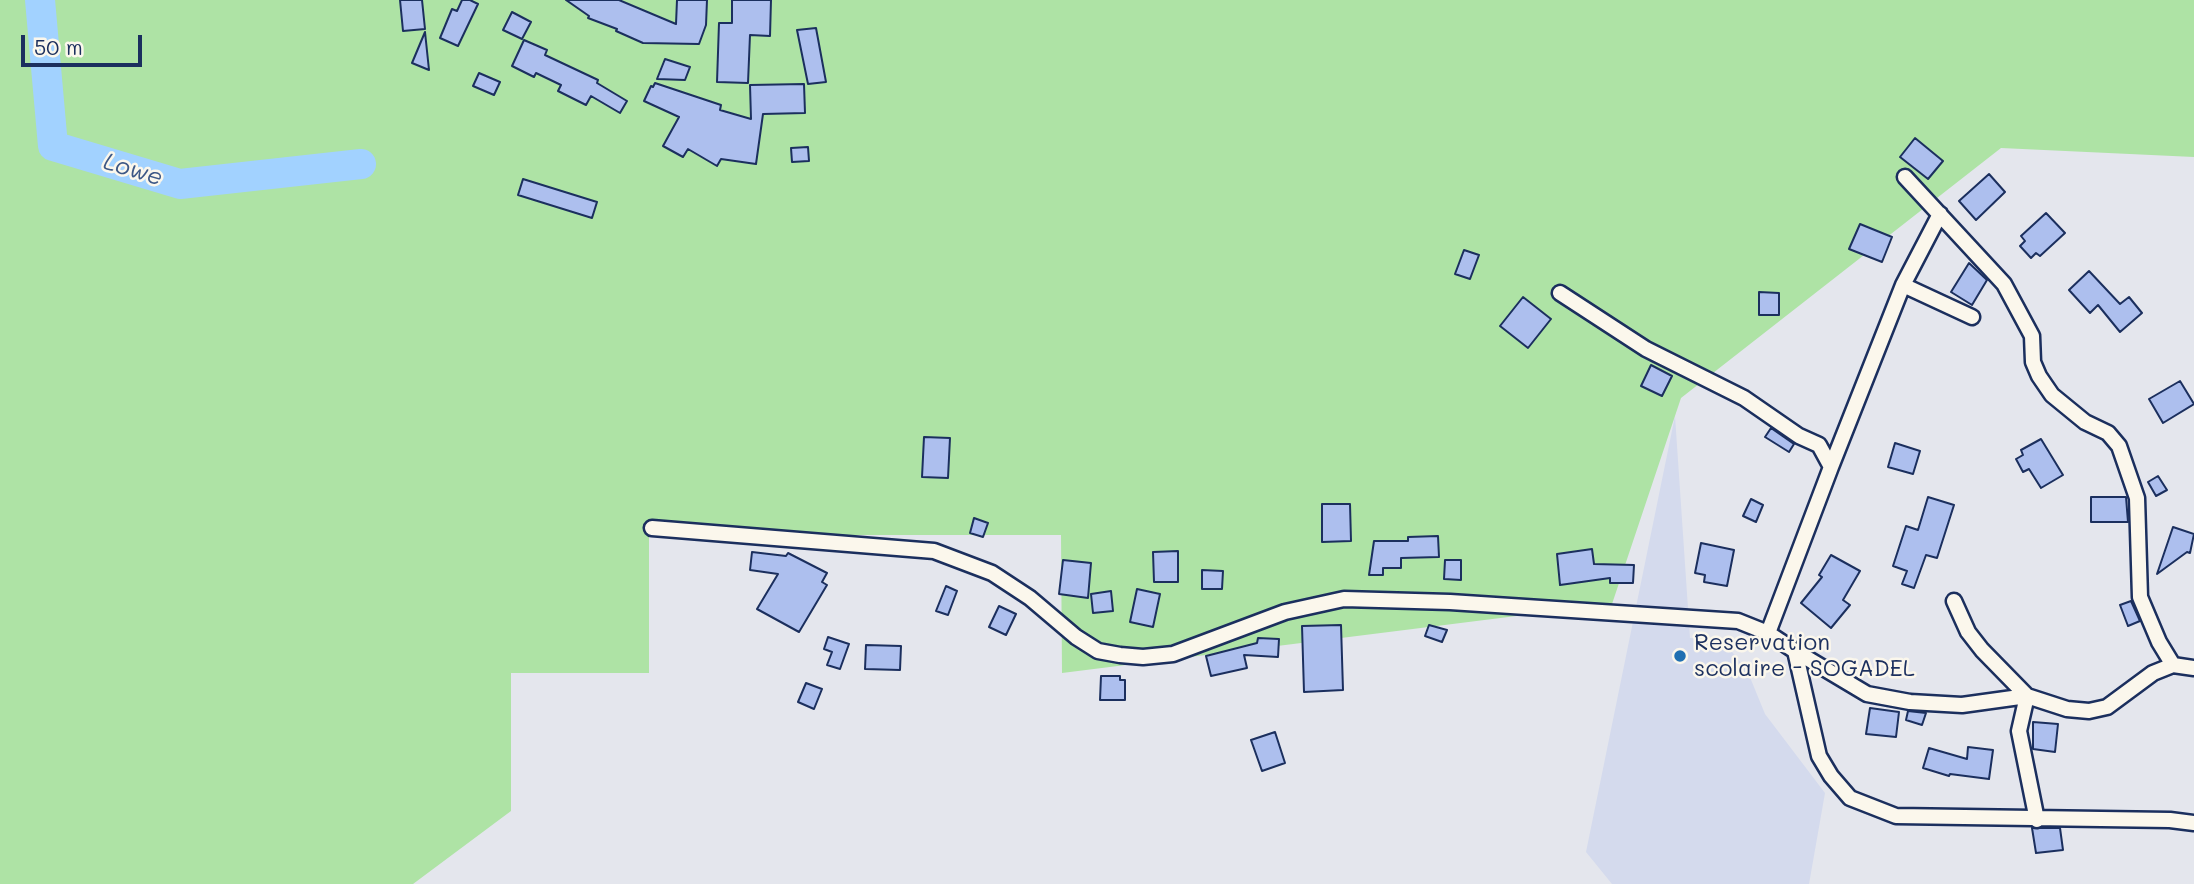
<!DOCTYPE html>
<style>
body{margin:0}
#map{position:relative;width:2194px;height:884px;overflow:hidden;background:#e4e6ed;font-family:Mali,sans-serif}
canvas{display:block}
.scale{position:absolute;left:21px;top:35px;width:121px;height:32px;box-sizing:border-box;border:4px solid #1b2f5e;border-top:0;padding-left:9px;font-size:21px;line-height:24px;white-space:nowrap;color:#1b2f5e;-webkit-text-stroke:5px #fbf7ec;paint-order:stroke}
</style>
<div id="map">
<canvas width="2194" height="884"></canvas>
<div class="scale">50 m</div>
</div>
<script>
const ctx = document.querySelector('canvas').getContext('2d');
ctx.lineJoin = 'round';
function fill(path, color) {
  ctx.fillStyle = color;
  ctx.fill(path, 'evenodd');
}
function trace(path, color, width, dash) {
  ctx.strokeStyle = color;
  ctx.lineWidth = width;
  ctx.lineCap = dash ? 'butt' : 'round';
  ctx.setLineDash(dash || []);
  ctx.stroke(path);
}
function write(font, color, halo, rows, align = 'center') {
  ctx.font = font + ' Mali,sans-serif';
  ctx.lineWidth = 5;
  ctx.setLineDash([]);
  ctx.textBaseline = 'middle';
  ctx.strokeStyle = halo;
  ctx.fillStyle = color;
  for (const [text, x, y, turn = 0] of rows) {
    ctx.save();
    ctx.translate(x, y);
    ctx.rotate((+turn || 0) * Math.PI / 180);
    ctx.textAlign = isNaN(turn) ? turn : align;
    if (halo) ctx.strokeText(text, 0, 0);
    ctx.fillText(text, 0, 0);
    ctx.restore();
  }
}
const built = new Path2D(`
 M1675,416l15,222 33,3 24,29 18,44 60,79 -16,91h-197l-26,-32z`);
const green = new Path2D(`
 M0,0h2194v157l-193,-9 -320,250 -69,206 -550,69 -1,-138h-412v138h-138v138l-98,73h-413z`);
const river = new Path2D(`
 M40,0l13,146 127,38 181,-20`);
const building = new Path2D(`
 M400,0h22l3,29 -22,2z
 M462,0h8l8,4 -20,42 -18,-8 12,-29 5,2z
 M566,0h53l57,24 1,-24h30l-1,25 -7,19 -56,-1 -27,-12 1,-2 -29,-11 1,-2z
 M732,0h39l-1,36 -20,-1 -2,48 -31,-1 2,-59h13z
 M512,12l19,10 -9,17 -19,-9z
 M816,28l10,54 -18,2 -11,-54z
 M425,32l4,38 -17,-7z
 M524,40l23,10 -2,5 51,24 2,1 -1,3 30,18 -7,12 -29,-17 -5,9 -28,-14 3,-6 -25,-12 -2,4 -22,-11z
 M665,59l25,8 -5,13 -28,-1z
 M479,73l21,9 -6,13 -21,-9z
 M655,83l66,22 -1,5 31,9 -1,-34 54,-1 1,29 -42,1 -7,50 -35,-5 -4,7 -29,-17 -5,8 -20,-11 16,-29 -35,-16 7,-15 2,1z
 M1915,138l28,23 -15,18 -28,-22z
 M808,147l1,14 -17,1 -1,-14z
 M1989,174l16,18 -29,28 -17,-19z
 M523,179l74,23 -5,16 -74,-23z
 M2046,213l19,20 -25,23 -4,-3 -5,5 -11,-12 5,-5 -4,-5z
 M1860,224l32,13 -10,25 -33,-13z
 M1464,250l15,5 -9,24 -15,-5z
 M1969,263l18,17 -15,25 -21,-13z
 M2089,271l31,33 9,-7 13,16 -22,19 -22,-27 -8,8 -21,-23z
 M1759,292l20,1v22h-20z
 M1523,297l28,22 -23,29 -28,-22z
 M1651,365l21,11 -10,20 -21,-10z
 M2180,381l14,23 -31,19 -14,-24z
 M1771,428l23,16 -5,8 -24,-15z
 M924,437l26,1 -2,40 -26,-1z
 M2041,439l22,36 -22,13 -12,-19 -6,3 -7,-13 7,-4 -2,-5z
 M1895,443l25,8 -7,23 -25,-7z
 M2158,476l9,14 -11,6 -8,-14z
 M1928,497l26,8 -17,53 -11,-3 -12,33 -12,-4 5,-13 -14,-5 13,-40 12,4z
 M2091,497h35l2,25h-37z
 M1751,499l12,6 -7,17 -13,-6z
 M1322,504h28l1,37 -29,1z
 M974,518l14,5 -5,14 -13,-4z
 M2173,527l21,7 -4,19 -3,-1 -30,22z
 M1438,536l1,21 -38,1v10h-18v7h-14l5,-34h34v-4z
 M1701,543l33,7 -7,36 -23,-4 1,-7 -10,-2z
 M1592,549l2,15 40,1 -1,18h-23v-5l-50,7 -3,-31z
 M1178,551v31h-24l-1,-30z
 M752,552l34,4 2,-3 39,20 -5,9 5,3 -28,47 -42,-23 21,-35 -28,-4z
 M1831,555l29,16 -17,29 7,5 -19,23 -30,-25 21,-26 -3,-2z
 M1063,560l28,3 -3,35 -29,-4z
 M1445,560h16v20l-17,-1z
 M1202,570l21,1 -1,18h-20z
 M946,586l11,5 -9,24 -12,-4z
 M1137,589l23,5 -7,33 -23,-5z
 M1111,591l2,20 -20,2 -2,-19z
 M2131,601l9,20 -12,5 -8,-21z
 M999,606l17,8 -10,21 -17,-8z
 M1341,625l2,65 -39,2 -2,-66z
 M1429,625l18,5 -5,12 -17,-6z
 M828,637l21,7 -9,25 -13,-4 5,-13 -8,-3z
 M1258,638l21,1 -1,18 -34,-2 3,13 -36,8 -5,-20 51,-13z
 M866,645l35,1 -1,24 -35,-1z
 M1101,676h19v4h5v20h-25z
 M806,683l16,6 -8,20 -16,-7z
 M1870,708l29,4 -3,25 -30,-3z
 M1908,711l18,2 -4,12 -16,-5z
 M2033,722l25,2 -3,28 -22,-3z
 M1275,732l10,31 -23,8 -11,-31z
 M1968,747l25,3 -4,29 -39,-5 -1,2 -26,-8 6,-20 38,11z
 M2032,828h28l3,22 -27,3z`);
const minor = new Path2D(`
 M1905,177l99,107 28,52 1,26 6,14 13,19 33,27 23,11 11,13 18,52 3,99 19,45 14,23
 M1903,285l69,32
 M1560,293l86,56 98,49 55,38 20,9 12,22 -63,166
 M1831,467l72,-182 37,-71
 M652,528l282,23 58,22 38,25 46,39 22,14 22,4 23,2 30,-3 112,-42 59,-13 106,3 288,19 30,12 27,18 24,105 12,20 19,22 46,18 274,4 24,3
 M1954,601l14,31 14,18 45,46 -8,35 18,89
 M1795,651l72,43 43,8 52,3 65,-9 40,13 22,2 18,-4 46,-34 20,-8 21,3`);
const markers = [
 [1680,656,7,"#1f6fb2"]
];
const poiNames = [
 ["Reservation",1694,643],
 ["scolaire - SOGADEL",1694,669]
];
const waterNames = [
 ["Lowe",133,170,17]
];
fill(built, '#d4daed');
fill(green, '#aee3a5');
trace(river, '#a2d2ff', 30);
fill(building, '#adbfee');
trace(building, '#1b2f5e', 2);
trace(minor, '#1b2f5e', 19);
trace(minor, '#fbf7ec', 14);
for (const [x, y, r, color] of markers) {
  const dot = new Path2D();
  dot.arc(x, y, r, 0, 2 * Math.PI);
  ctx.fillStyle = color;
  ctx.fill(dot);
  trace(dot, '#fbf7ec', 2.5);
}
write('23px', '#1b2f5e', '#fbf7ec', poiNames, 'left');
write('italic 24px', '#3d5886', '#fbf7ec', waterNames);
</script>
